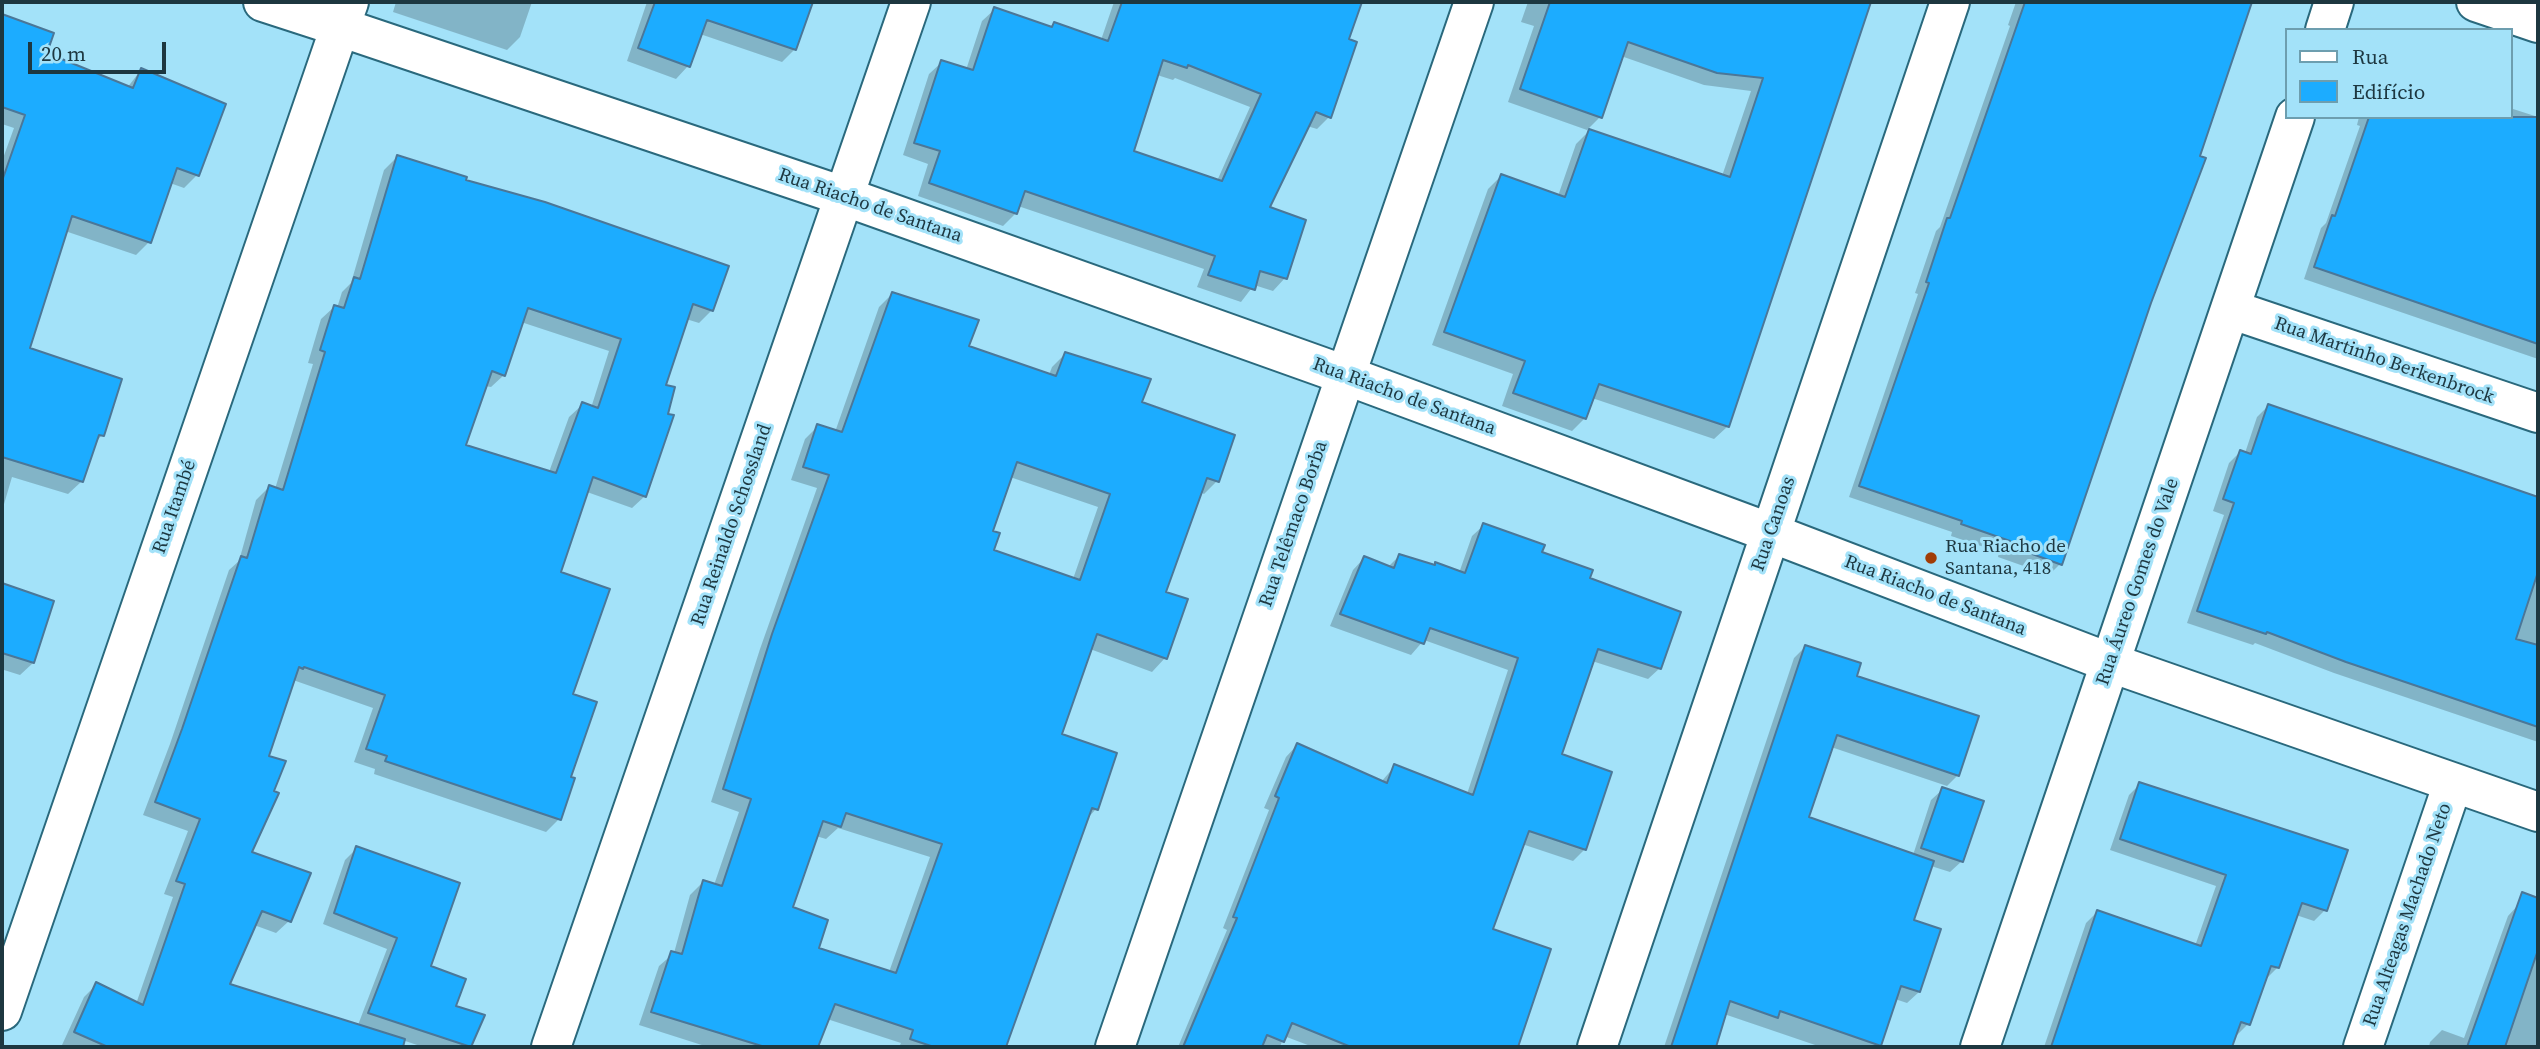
<!DOCTYPE html>
<meta charset="utf-8">
<style>
body{margin:0}
#map{position:relative;width:2540px;height:1049px;overflow:hidden;background:#a3e2f9;font-family:"Source Serif 4",serif}
canvas{display:block}
.frame{position:absolute;inset:0;border:4px solid #1d3740;pointer-events:none}
.legend{position:absolute;left:2285px;top:28px;width:228px;height:91px;box-sizing:border-box;background:#a3e2f9;border:2px solid #6d9eaf;margin:0;padding:9px 12px;list-style:none;font-size:21px;color:#1d3740}
.legend li{display:flex;align-items:center;gap:14px;height:35px}
.legend b{width:35px;border:2px solid #6d9eaf}
.scale{position:absolute;left:28px;top:42px;width:138px;height:32px;box-sizing:border-box;border:4px solid #1d3740;border-top:0;padding-left:9px;font-size:21px;line-height:24px;white-space:nowrap;color:#1d3740;-webkit-text-stroke:5px #a3e2f9;paint-order:stroke}
</style>
<div id="map">
<canvas width="2540" height="1049"></canvas>
<div class="frame"></div>
<ul class="legend">
<li><b style="height:9px;background:#fff"></b>Rua</li>
<li><b style="height:19px;background:#1cacff"></b>Edifício</li>
</ul>
<div class="scale">20 m</div>
</div>
<script>
const ctx = document.querySelector('canvas').getContext('2d');
ctx.lineJoin = 'round';
function fill(path, color) {
  ctx.fillStyle = color;
  ctx.fill(path, 'evenodd');
}
function trace(path, color, width, dash) {
  ctx.strokeStyle = color;
  ctx.lineWidth = width;
  ctx.lineCap = dash ? 'butt' : 'round';
  ctx.setLineDash(dash || []);
  ctx.stroke(path);
}
function write(font, color, halo, rows, align = 'center') {
  ctx.font = font + ' "Source Serif 4",serif';
  ctx.lineWidth = 6;
  ctx.setLineDash([]);
  ctx.textBaseline = 'middle';
  ctx.strokeStyle = halo;
  ctx.fillStyle = color;
  for (const [text, x, y, turn = 0] of rows) {
    ctx.save();
    ctx.translate(x, y);
    ctx.rotate((+turn || 0) * Math.PI / 180);
    ctx.textAlign = isNaN(turn) ? turn : align;
    if (halo) ctx.strokeText(text, 0, 0);
    ctx.fillText(text, 0, 0);
    ctx.restore();
  }
}
const shadow = new Path2D(`
 M396,2h136l-12,35 -13,13 -114,-38z
 M647,2h164l-16,47 -13,13 -82,-28 -12,32 -12,13 -49,-18z
 M1114,2h246l-13,38 -18,77 -12,12 -10,-3 -39,82 17,70 -12,13 -19,-6 -13,17 -44,-15 7,-18 -186,-63 -2,7 -13,13 -85,-30 10,-32 -25,-9 26,-81 13,-12 24,8 16,-49 13,-12 56,19 3,-4 47,16zM1157,75l16,5 2,-2 75,29 -33,74 -86,-29z
 M1528,2h341l-142,425 -13,12 -122,-41 -7,20 -13,13 -70,-25 11,-32 -81,-29 56,-156 13,-13 57,20 18,-52 13,-13 133,45 29,-85 -47,-6 -83,-29 -21,61 -13,13 -79,-28 26,-76 -13,-4z
 M2016,2h235l-191,562 -11,11 -51,-18 1,-5 -48,-16 1,-4 -103,-35 69,-203 -3,-1 21,-62 4,-4 70,-201 -2,-1z
 M2,16l50,18 -7,20 82,34 14,-18 83,35 -27,70 -13,13 -14,-5 -21,59 -13,13 -71,-24 -37,119 74,85 -7,8 -14,39 -13,12 -56,-17 -10,34v-350l12,-33 -12,-4z
 M2510,108l28,9v242l-234,-80 17,-51 5,-5 34,-97 -3,-1 2,-8h151z
 M397,157l66,25 249,128 -13,13 -13,-4 -23,67 -18,110 -13,12 -45,-16 -28,81 12,122 -2,83 -10,41 -13,13 -172,-58 1,-5 -21,-7 19,-54 -80,-28 -26,77 -17,96 39,68 -13,12 -22,-8 -26,60 125,39 -6,23h-279l-6,-2 22,-48 13,-13 39,20 37,-107 -9,-3 24,-63 -45,-16 27,-71 59,-174 10,-9 17,-61 13,-13 6,2 38,-125 -5,-1 13,-44 13,-12 3,1 5,-16 9,-9 33,-113zM521,322l88,29 -18,57 -9,-3 -13,12 -20,55 -85,-26 21,-60 6,1 13,-12z
 M892,294l75,53 82,28 3,-8 13,-13 75,49 77,78 -13,13 -4,-2 -36,101 22,7 -21,58 -13,14 -62,-23 -30,87 55,18 -19,55 -10,11 -82,227h-105l2,-4 -74,-24 -11,28h-108l-69,-22 20,-59 15,-13 16,-58 13,-13 11,3 25,-73 -28,-10 49,-153 57,-161 -26,-8 14,-41 13,-13 17,6 44,-125zM1010,477l88,30 -25,72 -81,-28 -1,-19zM838,828l92,29 -41,115 -72,-23 -26,-41 25,-72 10,3z
 M2268,406l270,93v243l-204,-69 -79,-30 -2,2 -66,-22 37,-108 -11,-4 16,-48 11,-11 5,1 12,-36z
 M1484,525l104,54 72,89 -12,11 -56,-18 -32,94 25,94 -12,12 -51,-17 -31,86 58,20 -32,97h-204l-29,-11 -4,11h-102l49,-117 -4,-2 46,-118 -5,-2 22,-51 11,-12 84,37 14,-16 72,28 41,-124 -84,-30 -13,15 -81,-29 23,-56 11,-12 24,9 11,-11 60,17 13,-37z
 M2,585l49,18 -18,60 -13,12 -16,-5 -2,7z
 M1805,647l50,30 103,98 -11,11 -116,-39 -24,71 106,37 18,-55 12,-11 19,72 -12,11 -19,-6 -19,55 7,71 -12,11 -12,-4 -17,48h-57l-97,-33 -10,33h-50l130,-389z
 M2140,784l185,126 -11,11 -18,-6 -19,53 -11,11 -18,45 -11,11h-2l-4,12h-187l42,-124 11,-11 98,34 21,-60 -106,-36 19,-55z
 M357,848l97,159 28,9 -13,31h-46l-65,-22 29,-76 -64,-25 22,-64z
 M2519,904l19,6v137h-109l1,-5 12,-12 22,8 44,-122z`);
const building = new Path2D(`
 M655,2h158l-17,48 -89,-30 -17,47 -52,-19z
 M1122,2h240l-13,37 8,3 -26,76 -15,-6 -46,95 36,13 -19,59 -27,-8 -5,19 -47,-15 7,-19 -190,-65 -8,23 -88,-31 11,-32 -26,-8 27,-83 32,10 21,-63 58,20 2,-5 54,19zM1163,60l24,8 1,-3 73,29 -39,87 -88,-30z
 M1550,2h321l-142,425 -130,-43 -13,35 -73,-26 12,-32 -81,-29 57,-158 64,23 24,-68 141,48 33,-99 -46,-5 -89,-31 -26,76 -82,-29z
 M2025,2h227l-52,154 6,2 -55,145 -89,262 -54,-20 2,-4 -49,-17 1,-3 -103,-35 70,-203 -3,-1 21,-64h3z
 M2,14l52,19 -7,20 86,35 8,-20 85,36 -27,72 -22,-8 -26,75 -79,-27 -42,132 92,31 -18,57 -5,-1 -16,47 -81,-25v-276l23,-66 -23,-8z
 M2369,117h169v227l-224,-77 18,-52 3,1z
 M397,155l70,22 -1,3 79,22 184,64 -16,45 -20,-7 -27,81 9,2 -7,27 6,1 -28,82 -53,-20 -32,95 49,17 -37,105 24,8 -26,75 4,1 -14,42 -176,-59 2,-5 -21,-7 19,-54 -81,-28 -1,2 -4,-2 -30,89 17,5 -12,30 5,2 -27,59 59,21 -20,49 -29,-11 -32,73 175,55 -2,8h-295l-34,-15 22,-50 47,23 42,-121 -9,-3 24,-62 -45,-17 27,-73 59,-173 6,2 22,-73 14,5 42,-138 -5,-2 14,-45 10,3 10,-31 6,2zM528,308l93,31 -23,69 -16,-6 -26,71 -90,-28 26,-74 13,5z
 M892,292l87,28 -10,26 87,30 9,-24 86,27 -9,23 93,33 -16,47 -12,-4 -41,114 22,7 -21,60 -70,-25 -35,100 55,19 -19,57 -6,-2 -86,239h-72l-24,-8 3,-9 -78,-26 -17,43h-53l-114,-35 20,-61 11,3 21,-74 19,6 29,-87 -28,-10 49,-155 57,-159 -26,-8 14,-43 25,8zM1017,462l93,32 -30,86 -86,-30 6,-17 -7,-2zM846,813l96,31 -46,129 -77,-25 9,-28 -35,-13 30,-86 18,6z
 M2268,404l270,93v75l-22,67 22,6v82l-192,-65 -79,-30 -1,2 -69,-23 37,-108 -11,-4 17,-49 11,4z
 M1483,523l62,22 -3,7 51,18 -3,8 91,34 -20,57 -63,-20 -36,105 50,18 -26,78 -57,-19 -36,98 58,20 -33,98h-167l-59,-24 -8,19 -17,-7 -5,12h-79l54,-129 -4,-1 46,-119 -4,-2 22,-53 90,40 7,-19 79,31 45,-137 -88,-30 -6,16 -84,-30 24,-58 30,12 5,-14 36,11v-3l30,11z
 M2,583l52,18 -20,62 -32,-10z
 M1805,645l56,18 -4,13 122,40 -20,60 -122,-41 -28,82 125,44 -20,59 27,9 -21,63 -19,-6 -20,60 -101,-35 -2,7 -48,-17 -14,46h-45z
 M2139,782l209,68 -21,61 -25,-8 -23,65 -8,-2 -21,59 -9,-3 -9,25h-181l46,-137 104,36 25,-71 -106,-36z
 M1942,787l42,14 -21,61 -42,-14z
 M356,846l104,37 -29,83 35,13 -10,27 29,9 -14,32 -103,-34 29,-75 -63,-25z
 M2522,892l16,6v52l-33,97h-38z`);
const minor = new Path2D(`
 M2476,2l62,21
 M2325,30l9,-28
 M2230,309l308,104
 M2,1011l338,-984 -77,-25
 M551,1047l360,-1045
 M1115,1047l359,-1045
 M1597,1047l353,-1045
 M1980,1047l315,-930
 M2363,1047l90,-264`);
const tertiary = new Path2D(`
 M349,2l-9,25 506,170 499,178 426,158 340,130 427,149`);
const markers = [
 [1931,558,7,"#a13d07"]
];
const streetNames = [
 ["Rua Riacho de Santana",870,206,19],
 ["Rua Martinho Berkenbrock",2384,361,19],
 ["Rua Riacho de Santana",1404,397,20],
 ["Rua Itambé",175,507,-71],
 ["Rua Telêmaco Borba",1294,524,-71],
 ["Rua Canoas",1774,524,-71],
 ["Rua Reinaldo Schossland",732,525,-71],
 ["Rua Áureo Gomes do Vale",2138,582,-71],
 ["Rua Riacho de Santana",1935,596,21],
 ["Rua Alteagas Machado Neto",2408,915,-71]
];
const poiNames = [
 ["Rua Riacho de",1945,547],
 ["Santana, 418",1945,569]
];
fill(shadow, '#0003');
fill(building, '#1cacff');
trace(building, '#4b7798', 2);
trace(minor, '#2a697d', 42);
trace(tertiary, '#2a697d', 42);
trace(minor, '#fff', 38);
trace(tertiary, '#fff', 38);
for (const [x, y, r, color] of markers) {
  const dot = new Path2D();
  dot.arc(x, y, r, 0, 2 * Math.PI);
  ctx.fillStyle = color;
  ctx.fill(dot);
  trace(dot, '#a3e2f9', 2.5);
}
write('19px', '#1d3740', '#a3e2f9', streetNames);
write('19px', '#1d3740', '#a3e2f9', poiNames, 'left');
</script>
